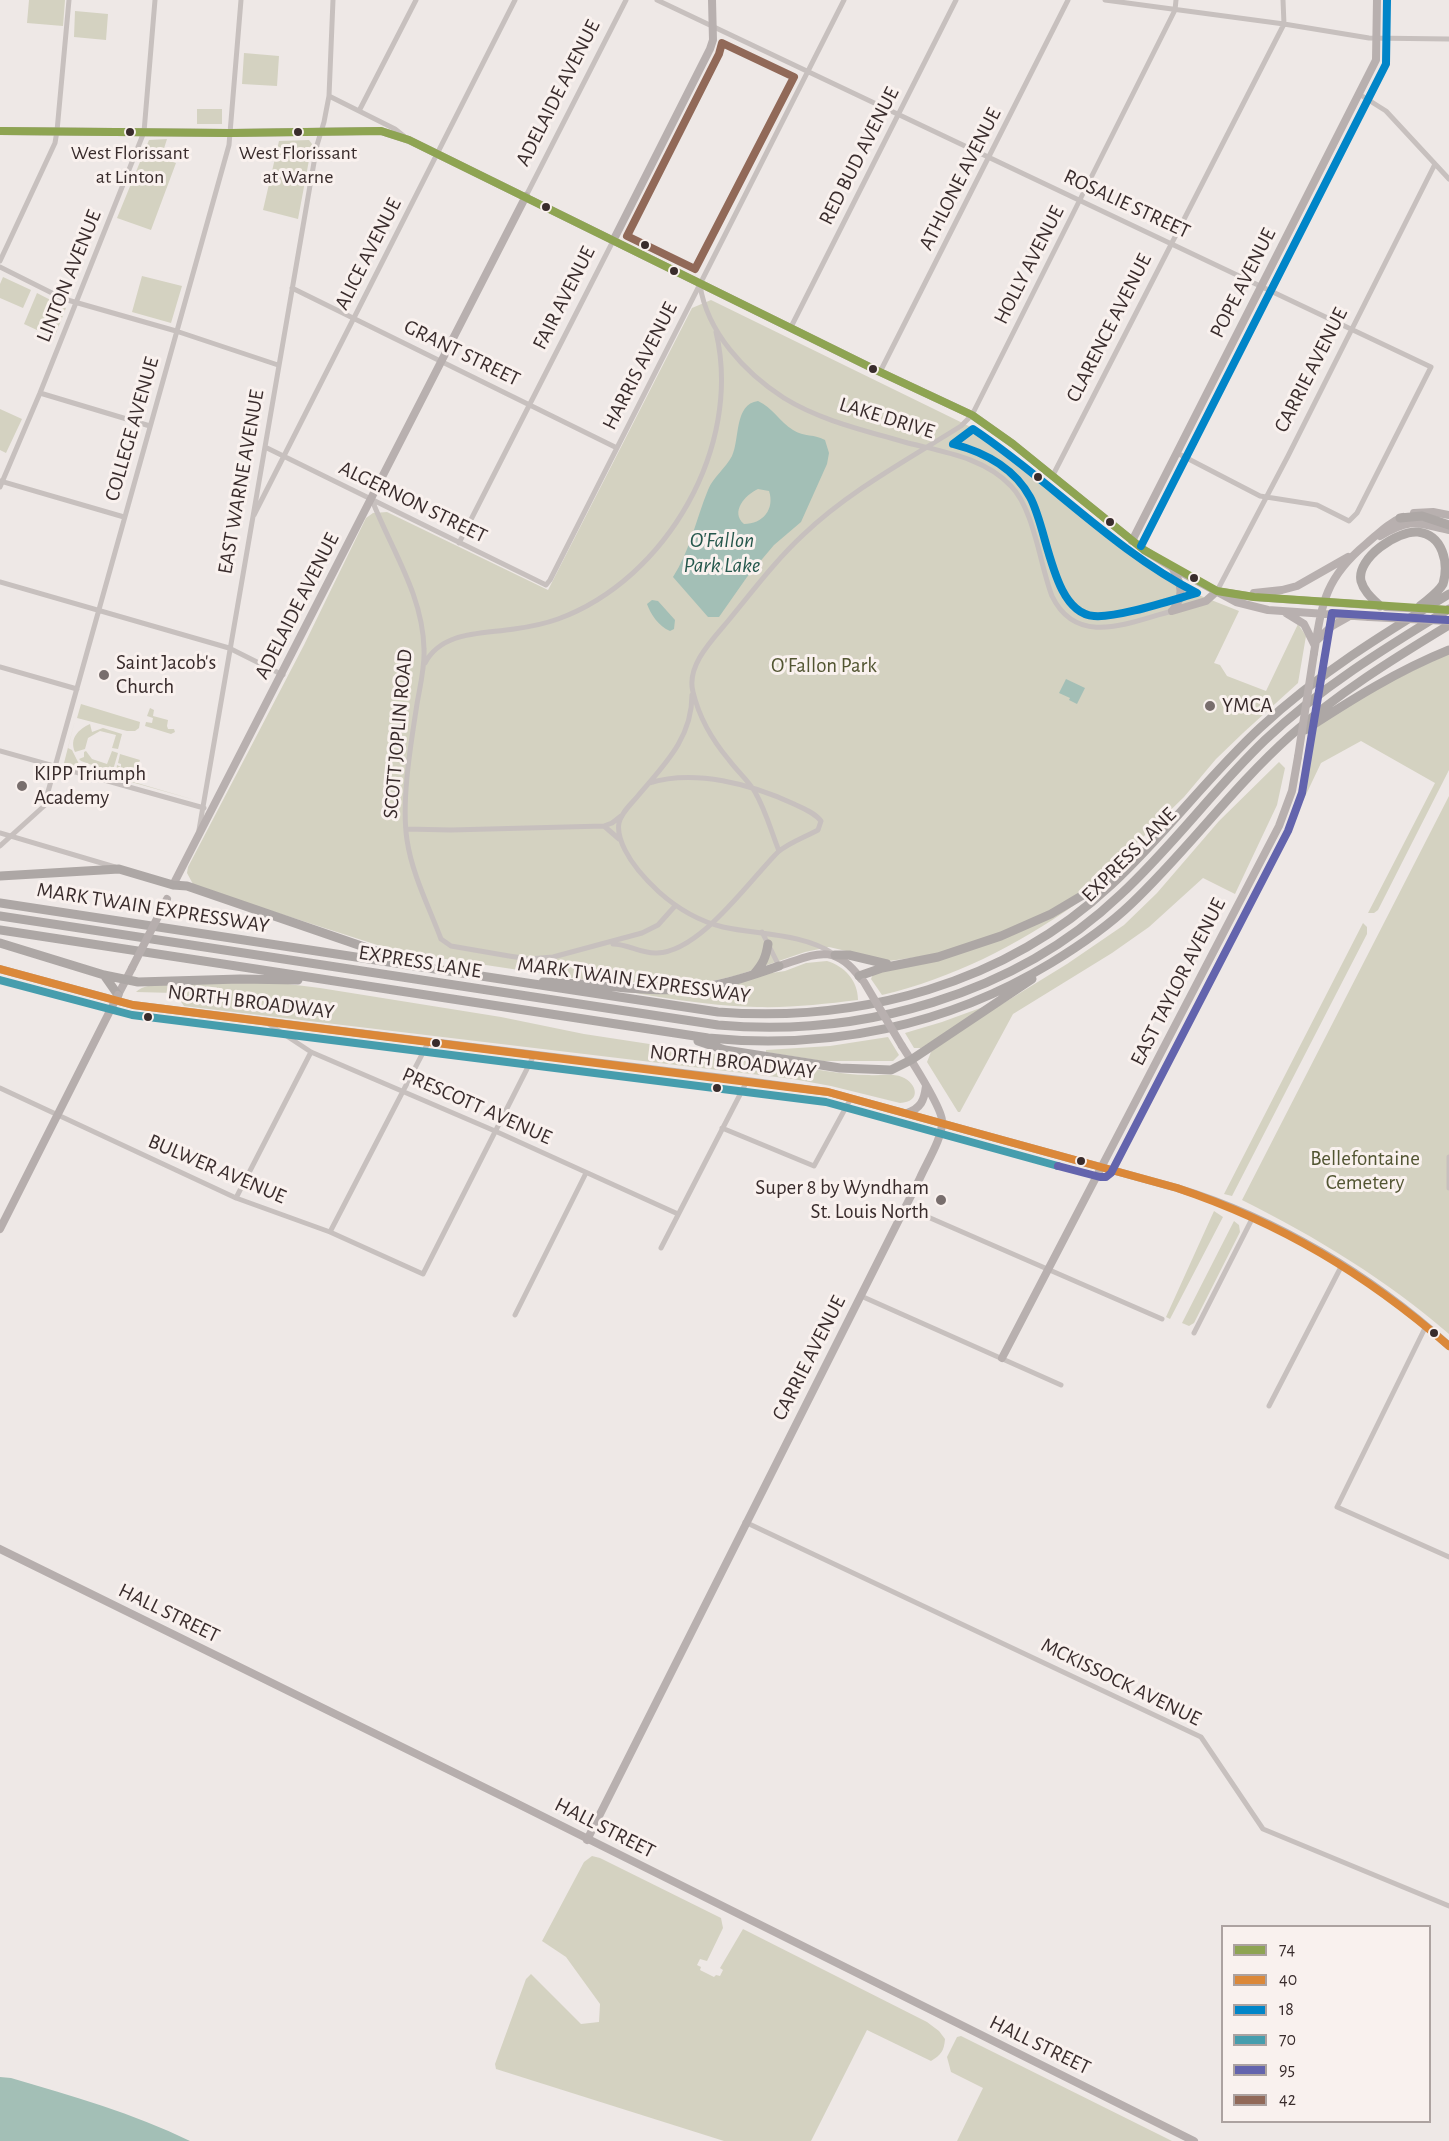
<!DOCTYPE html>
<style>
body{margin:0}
#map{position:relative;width:1449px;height:2141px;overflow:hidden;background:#eee8e6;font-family:"Alegreya Sans",sans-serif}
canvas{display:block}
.legend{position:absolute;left:1221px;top:1925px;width:210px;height:198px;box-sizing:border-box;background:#f9f1ee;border:2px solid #aca2a0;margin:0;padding:8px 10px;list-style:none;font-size:18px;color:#392c2c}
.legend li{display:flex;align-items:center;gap:12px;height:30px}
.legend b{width:30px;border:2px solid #aca2a0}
</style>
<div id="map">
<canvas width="1449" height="2141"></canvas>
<ul class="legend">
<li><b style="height:8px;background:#8ea452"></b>74</li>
<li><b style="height:8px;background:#db8839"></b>40</li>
<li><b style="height:8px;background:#0085c8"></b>18</li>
<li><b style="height:8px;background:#469dad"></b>70</li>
<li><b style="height:8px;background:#6364ad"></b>95</li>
<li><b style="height:8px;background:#916958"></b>42</li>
</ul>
</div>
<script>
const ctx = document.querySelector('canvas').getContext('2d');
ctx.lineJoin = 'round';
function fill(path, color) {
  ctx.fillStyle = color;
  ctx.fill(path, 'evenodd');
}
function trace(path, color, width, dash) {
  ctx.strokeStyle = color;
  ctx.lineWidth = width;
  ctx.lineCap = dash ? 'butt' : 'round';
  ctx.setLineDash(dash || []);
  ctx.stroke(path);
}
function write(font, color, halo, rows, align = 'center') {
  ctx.font = font + ' "Alegreya Sans",sans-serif';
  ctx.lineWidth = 6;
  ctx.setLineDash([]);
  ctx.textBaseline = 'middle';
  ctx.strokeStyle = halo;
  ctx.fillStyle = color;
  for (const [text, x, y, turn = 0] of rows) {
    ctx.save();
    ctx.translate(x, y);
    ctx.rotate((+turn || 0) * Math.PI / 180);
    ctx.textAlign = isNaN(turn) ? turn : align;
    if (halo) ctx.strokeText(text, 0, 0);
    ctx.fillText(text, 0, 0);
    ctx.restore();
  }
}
const green = new Path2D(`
 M29,0h36l-2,26 -36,-3z
 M75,11l33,3 -2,26 -32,-3z
 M244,53l35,3 -2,30 -35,-2z
 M197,109h25v15h-25z
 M167,139l-6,19 15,5 -25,67 -34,-12 32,-78z
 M309,140l3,4 -14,75 -35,-9 16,-69z
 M142,276l40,10 -11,37 -39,-11z
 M3,277l28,13 -8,18 -23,-10v-14z
 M37,293l29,15 -12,30 -30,-14z
 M711,300l270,132 185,147 25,13 48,19 -25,52 6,2 7,11 39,15 32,-67 8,12 -8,47 -55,50 -27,26 -32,38 -85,83 -48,31 -47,21 -72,23 -43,6 -60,-14 -24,5 -67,23 -25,6 -31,4 -103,-6 -180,-27 -205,-66 -7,-13 1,-6 116,-222 62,-127 7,-5 14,-1 161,78 144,-282z
 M0,409l22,10 -16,34 -6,-3z
 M1449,653v117l-71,140 -4,3h-6l67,-130 -74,-42 -40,22 -19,40 -1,-4 12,-69 48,-34z
 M81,704l59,18 -1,6 -4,3h-8l-50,-13z
 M150,708l4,2 -1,6 15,4 -1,6 1,3h6l1,3 -4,2 -26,-8 1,-4 6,1 1,-5 -6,-2z
 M75,720l-7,28 4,2 7,14v2l116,34 -131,-37z
 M90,724l2,8 11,-4 19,6 -4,15 -6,-1 4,-13 -16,-4 -12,7 -3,11 -10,3c-6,-14 4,-23 15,-28z
 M86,751l6,8 15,5 5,-13 6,2 -5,17 -3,-4 -4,4 -25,-9 -2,-2 5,-2v-5z
 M120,754l20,6 -6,18 -18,-5 1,-8 4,2v-3l-3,-1z
 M1279,762l6,6 -8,37 -42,89 -32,-16 -54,49 -37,26 -99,61 -53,98h-2l-31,-50 4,-10 19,-16 117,-72 57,-39 33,-32 62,-72z
 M1449,796v538c-62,-54 -133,-97 -207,-134z
 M1076,904c-60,42 -123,74 -194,91l-11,-16 2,-5 50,-11z
 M1363,923l4,4v7l-135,262 -8,-2z
 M827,961c17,5 31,19 31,39 -34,4 -67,8 -101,7 -52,-1 -105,-11 -156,-20l52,4 132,-20 21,-8z
 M221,981l67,3 32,4 181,29 83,17 242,37c14,2 28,4 43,4 10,1 23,-2 33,2 15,6 20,25 -2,26l-69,-17 -38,-7 -609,-73 -9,-13 -39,-1c10,-12 68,-10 85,-11z
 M994,1003l-73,45h-7l-9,-15 37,-11z
 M888,1037l11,18 -6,6h-70l-57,-9v-2l64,-4z
 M1214,1211l9,6 -53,102 -4,-2z
 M1234,1221l5,4 1,7 -46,91 -5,3 -7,-3z
 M592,1856l8,2 121,60 2,10 -16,33 -7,-2 -3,6 4,2 -1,3 14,7 2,-2 4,1 3,-6 -3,-2 23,-39 184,93 12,9 6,8c-1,12 -4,16 -14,22l-64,-31 -56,111h-87l-228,-72 -1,-5 31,-85 5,-5 50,50 18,-2 1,-18 -34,-47 -24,-16 42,-79z
 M961,2036l211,105h-215l26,-53 -32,-16 -4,-15 10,-20z`);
const water = new Path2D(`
 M758,401c14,6 22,21 35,29 11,7 22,4 32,10l4,13 -2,11 -26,58 -27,23 -27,32 -28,40h-11l-35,-40c17,-26 23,-58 35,-87 5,-13 18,-22 24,-34 8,-17 2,-52 26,-55zM758,489l11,2c6,18 -6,33 -25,33 -14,-12 1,-29 14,-35z
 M652,600l6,1 17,19 -1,9 -4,2c-11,-4 -20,-18 -23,-27z
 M1066,679l19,9 -8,16 -8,-4 1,-2 -11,-5z
 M0,2077l11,1c61,18 122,35 179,63h-190z`);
const street = new Path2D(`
 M657,0l774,367 -74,146 -8,8 -32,-16 -57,-9 -83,-43
 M1105,0l179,24 85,14 80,1
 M1359,94l27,17 63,68
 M329,96l66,33 10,8
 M359,111l57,-111
 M526,196l100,-196
 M0,261l55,-118 2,-12 12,-131
 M0,267l64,32 112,32 102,34
 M700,285c7,47 45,88 84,113 37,23 83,33 124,45 36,9 77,15 103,43 23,23 29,79 41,110 25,52 78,26 120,15
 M292,288l325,160
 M791,327l165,-327
 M880,372l188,-372
 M40,393l110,33
 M265,447l281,138 4,-5 294,-580
 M1052,477l232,-453 -1,-24
 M0,481l124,36
 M0,487l40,-94 104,-261 11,-132
 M372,500c19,49 51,95 52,149 1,18 -4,37 -7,55 -6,39 -16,97 -10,136 5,34 22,67 34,99l10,7 58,10 20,3 24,-2 89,-24 16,-8 17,-19
 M254,515l261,-515
 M459,543l154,-302
 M0,582l229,66 54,27
 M1217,591l71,-135 147,-292
 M425,663c17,-32 57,-29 89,-34 15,-2 30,-5 44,-10 109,-40 185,-173 158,-287
 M0,667l77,22
 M692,695c0,44 -29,71 -55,102 -7,8 -16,16 -18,26 -2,10 2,19 6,27 8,16 21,30 34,42 19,17 39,29 64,35 36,8 79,6 111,27
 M0,751l204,57
 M604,826l8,-3 9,-7
 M406,829l45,1 153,-4 15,13
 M199,830l118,-685 7,-23 5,-26 4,-96
 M0,833l115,34
 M0,846l44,-40 185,-661 12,-145
 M779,851c-8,-20 -13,-40 -24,-59 -7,-12 -18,-21 -26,-32 -16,-19 -30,-43 -36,-68 -7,-26 19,-52 35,-71 24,-29 47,-60 75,-86 46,-44 104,-75 158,-109l11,-11 203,-405 1,-10
 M762,932l17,34
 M613,944c15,0 28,10 44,9 43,-1 92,-72 121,-101 10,-9 27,-15 40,-22l3,-9c-6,-8 -18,-13 -27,-17 -43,-20 -99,-35 -145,-21
 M267,1023l44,29 184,79 183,83
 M0,1088l236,110 94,34 93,42 111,-219
 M722,1128l92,38 37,-68
 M1449,1157v31
 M236,1198l75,-146
 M905,1207l257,112
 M330,1232l99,-191
 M661,1248l86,-167
 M861,1296l200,89
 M515,1315l71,-142
 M1426,1326l-89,181 112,50
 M1194,1333l59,-116
 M1269,1406l73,-141
 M745,1522l456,215 62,92 186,77`);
const secondary = new Path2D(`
 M0,131l230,2 141,-2h10l28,9 471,232 92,43 41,29 131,106 29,18 63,34 32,8 101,7
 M613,241l97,-192 3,-9 -1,-40
 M1414,513l19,-1 16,3
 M1380,536c32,-19 36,-13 69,-6
 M1132,541l244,-481 1,-60
 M1222,592l32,5 129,9
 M1254,593l28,-3 15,-4 51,-29
 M1173,610c11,-14 9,-25 0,-41
 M1172,611l34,-10 11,-10
 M1286,613l18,11 11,22
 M1316,641l16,-15 16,-9
 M1314,653c8,-50 11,-75 52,-109 12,-10 22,-21 37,-27
 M173,885l353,-689
 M779,966c37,-12 55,-24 82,13
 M0,969l133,36 614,76 81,11 349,96c99,30 195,88 272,158
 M907,1113c14,-5 17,-12 19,-27
 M1002,1358l277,-532 13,-35 6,-34
 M587,1840l333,-662c7,-16 23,-41 22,-57 0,-13 -31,-61 -40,-75`);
const primary = new Path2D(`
 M118,995l14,-27
 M0,1549l514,253 680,339`);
const highway = new Path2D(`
 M1400,518l22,-2 27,9
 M1380,606c-7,-7 -16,-14 -19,-25 -5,-23 37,-51 57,-49 25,3 31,31 25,52 -5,9 -15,15 -23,22
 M1305,730c46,-30 92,-59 144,-80
 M0,876l119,-7 54,16 14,1 218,75
 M0,903l718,109c142,11 287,-28 393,-127 53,-49 97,-109 150,-158 57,-53 122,-93 188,-133
 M0,916l718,109c142,13 297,-30 402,-130 52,-48 94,-106 145,-155 55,-52 120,-92 184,-131
 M0,930l708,108c121,12 239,-12 343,-75 28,-17 56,-36 80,-59 56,-53 101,-116 159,-168 48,-43 103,-77 159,-111
 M0,943l104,32 34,7 102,-3 58,1
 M835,955h14l38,9
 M754,974c9,-10 12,-17 14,-30
 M104,975l14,20
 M859,976l23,-8 56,-11 63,-21 50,-22 64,-38
 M543,982c52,1 105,12 156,6 28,-4 54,-13 80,-22
 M698,1041l27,9 115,18 51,2 20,-10 121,-81`);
const secondaryBridge = new Path2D(`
 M1386,607l63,3
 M1369,617l80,4
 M1298,757l16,-104
 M864,982l38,64`);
const primaryBridge = new Path2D(`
 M132,968l35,-69
 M0,1229l118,-234`);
const bus1 = new Path2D(`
 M0,131l230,2 151,-2 28,9 471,232 92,43 41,29 131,106 73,41 37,6 195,13`);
const bus2 = new Path2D(`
 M0,969l133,36 695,87 349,96c104,35 189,86 272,158`);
const bus3 = new Path2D(`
 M973,429c77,51 140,121 224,164 -25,7 -79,25 -103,23 -42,-3 -46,-87 -64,-119 -16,-29 -46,-45 -77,-53z
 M1141,546l245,-482 1,-64`);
const bus4 = new Path2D(`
 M0,980l132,35 694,87 232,64`);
const bus5 = new Path2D(`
 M1058,1166l42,11h6l5,-4 177,-342 14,-38 30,-180 116,7`);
const bus6 = new Path2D(`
 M722,43l72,34 -99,192 -68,-33 92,-182z`);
const markers = [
 [130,132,5,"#392c2c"],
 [298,132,5,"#392c2c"],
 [546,207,5,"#392c2c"],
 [645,245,5,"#392c2c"],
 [674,271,5,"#392c2c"],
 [873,369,5,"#392c2c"],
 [1038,477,5,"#392c2c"],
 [1110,522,5,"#392c2c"],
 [1194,578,5,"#392c2c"],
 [104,675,6,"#786e6d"],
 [1210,706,6,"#786e6d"],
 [22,786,6,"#786e6d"],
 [148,1017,5,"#392c2c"],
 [436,1043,5,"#392c2c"],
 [717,1088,5,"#392c2c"],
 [1081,1161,5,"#392c2c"],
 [941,1200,6,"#786e6d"],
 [1434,1333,5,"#392c2c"]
];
const busNames = [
 ["West Florissant",130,153],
 ["at Linton",130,177],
 ["West Florissant",298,153],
 ["at Warne",298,177]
];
const streetNames = [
 ["ADELAIDE AVENUE",558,93,-63],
 ["RED BUD AVENUE",859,156,-63],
 ["ATHLONE AVENUE",960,179,-63],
 ["ROSALIE STREET",1127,204,25],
 ["ALICE AVENUE",368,254,-63],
 ["HOLLY AVENUE",1029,265,-63],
 ["LINTON AVENUE",69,276,-68],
 ["POPE AVENUE",1243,283,-63],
 ["FAIR AVENUE",564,298,-63],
 ["CLARENCE AVENUE",1109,328,-63],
 ["GRANT STREET",462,353,26],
 ["HARRIS AVENUE",640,366,-63],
 ["CARRIE AVENUE",1311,370,-63],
 ["LAKE DRIVE",887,418,17],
 ["COLLEGE AVENUE",132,429,-74],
 ["EAST WARNE AVENUE",241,482,-80],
 ["ALGERNON STREET",413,502,26],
 ["ADELAIDE AVENUE",297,606,-63],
 ["SCOTT JOPLIN ROAD",398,734,-85],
 ["EXPRESS LANE",1129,855,-45],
 ["MARK TWAIN EXPRESSWAY",153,908,9],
 ["EXPRESS LANE",420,962,9],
 ["MARK TWAIN EXPRESSWAY",634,980,8],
 ["EAST TAYLOR AVENUE",1178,982,-63],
 ["NORTH BROADWAY",251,1002,7],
 ["NORTH BROADWAY",733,1062,7],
 ["PRESCOTT AVENUE",477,1106,24],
 ["BULWER AVENUE",217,1169,23],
 ["CARRIE AVENUE",809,1358,-63],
 ["HALL STREET",169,1613,26],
 ["MCKISSOCK AVENUE",1121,1682,26],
 ["HALL STREET",605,1828,27],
 ["HALL STREET",1040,2045,26]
];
const poiNames = [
 ["Saint Jacob's",116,663],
 ["Church",116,687],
 ["YMCA",1222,706],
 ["KIPP Triumph",34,774],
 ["Academy",34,798],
 ["Super 8 by Wyndham",929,1188,"right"],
 ["St. Louis North",929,1212,"right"]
];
const parkNames = [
 ["O'Fallon Park",824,666],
 ["Bellefontaine",1365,1159],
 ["Cemetery",1365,1183]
];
const waterNames = [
 ["O'Fallon",722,540],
 ["Park Lake",722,565]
];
fill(green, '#d4d2c1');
fill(water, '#a3bfb6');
trace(street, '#c7c0be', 5);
trace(secondary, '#b8b0af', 8);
trace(primary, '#b6aead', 8);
trace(highway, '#ada7a5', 9);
trace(secondaryBridge, '#b8b0af', 8);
trace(primaryBridge, '#b6aead', 8);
trace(bus1, '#8ea452', 8);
trace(bus2, '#db8839', 8);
trace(bus3, '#0085c8', 8);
trace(bus4, '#469dad', 8);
trace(bus5, '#6364ad', 8);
trace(bus6, '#916958', 8);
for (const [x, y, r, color] of markers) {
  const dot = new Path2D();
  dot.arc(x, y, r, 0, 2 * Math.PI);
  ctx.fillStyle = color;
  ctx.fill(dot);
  trace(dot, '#f9f1ee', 2);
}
write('20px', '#392c2c', '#f9f1ee', busNames);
write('21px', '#392c2c', '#f9f1ee', streetNames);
write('21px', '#392c2c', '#f9f1ee', poiNames, 'left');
write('21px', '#525532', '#f9f1ee', parkNames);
write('italic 22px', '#25574c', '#f9f1ee', waterNames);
</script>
